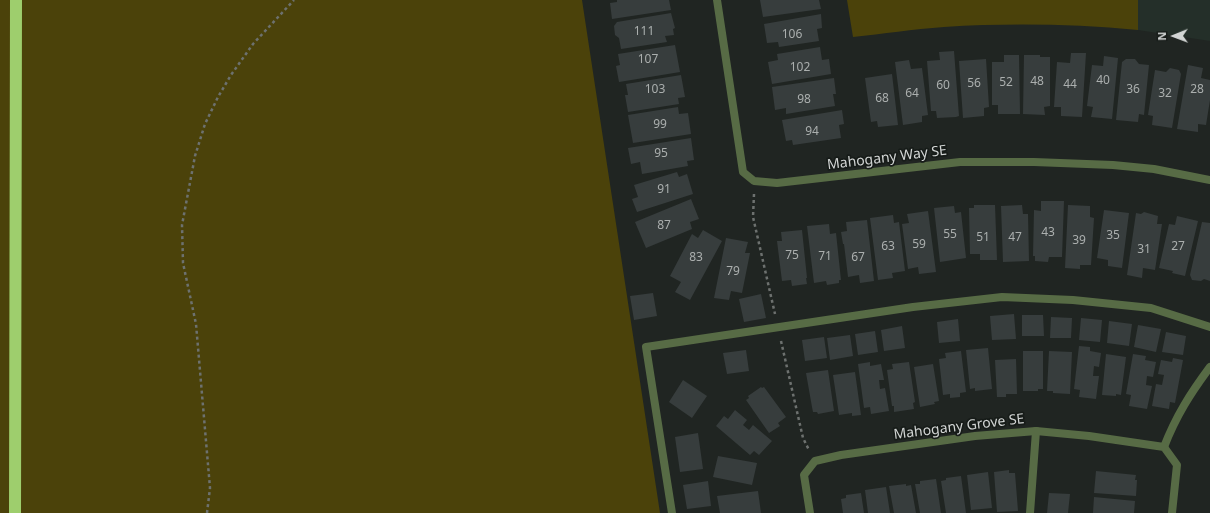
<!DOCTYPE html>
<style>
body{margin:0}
#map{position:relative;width:1210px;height:513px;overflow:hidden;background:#202522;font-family:"Noto Sans",sans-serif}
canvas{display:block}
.north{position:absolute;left:1154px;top:16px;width:40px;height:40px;-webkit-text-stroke:3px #171c19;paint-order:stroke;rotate:269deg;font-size:11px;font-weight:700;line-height:16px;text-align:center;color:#d2d5d4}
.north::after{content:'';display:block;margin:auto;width:14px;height:18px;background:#d2d5d4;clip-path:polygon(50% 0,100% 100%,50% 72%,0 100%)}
</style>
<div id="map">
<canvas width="1210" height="513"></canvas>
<div class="north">N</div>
</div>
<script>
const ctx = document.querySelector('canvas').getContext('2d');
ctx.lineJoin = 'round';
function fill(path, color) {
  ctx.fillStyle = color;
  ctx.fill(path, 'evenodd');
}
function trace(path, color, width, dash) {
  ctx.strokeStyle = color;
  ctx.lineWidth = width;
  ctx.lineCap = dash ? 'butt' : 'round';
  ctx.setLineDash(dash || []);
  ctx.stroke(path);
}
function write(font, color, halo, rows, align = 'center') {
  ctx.font = font + ' "Noto Sans",sans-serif';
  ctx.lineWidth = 3.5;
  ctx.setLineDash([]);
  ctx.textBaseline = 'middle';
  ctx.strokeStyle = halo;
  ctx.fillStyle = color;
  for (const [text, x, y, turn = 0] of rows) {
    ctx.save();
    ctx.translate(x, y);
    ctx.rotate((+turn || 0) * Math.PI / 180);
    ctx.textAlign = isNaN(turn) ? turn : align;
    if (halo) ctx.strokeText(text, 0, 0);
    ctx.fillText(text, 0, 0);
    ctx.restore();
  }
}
const built = new Path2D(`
 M1138,0h72v41l-72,-11z`);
const green = new Path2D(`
 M0,0h582l78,513h-660z
 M847,0h291v30c-64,-6 -129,-7 -194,-3 -31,2 -61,7 -91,10z`);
const building = new Path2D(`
 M617,0h52l2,10 -59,9 -2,-16 7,-1z
 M760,0h59l2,9 -58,8z
 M671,13l4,15 -2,1 1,6 -9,1 2,6 -46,7 -2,-11 -4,-3 -1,-9 3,-4z
 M821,14l1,14 -5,1 2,12 -40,6 -1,-5 -11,1 -3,-19z
 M675,45l5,27 -61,10 -3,-16 4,-1 -2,-11z
 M820,47l2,13 7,-1 2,15 -59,10 -4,-22 10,-2 -1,-6z
 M954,51l5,65 -3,1 -19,1 -1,-7h-5l-4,-50 13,-1 -1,-8z
 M1071,53h15l-4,64 -21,-1v-9h-7l3,-45 13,1z
 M1004,55h15l1,59h-22v-9h-6v-43h12z
 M1024,55h16v2h10v49l-6,1 1,8 -22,-1z
 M1104,56l14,2 -6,61 -21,-2 2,-10 -6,-1 5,-41 11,1z
 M986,59l3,48 -5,1v8l-21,2 -4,-57z
 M1126,59h9l4,5 10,1 -5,50 -5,-1 -1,8 -22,-2 6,-58z
 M909,60l2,9 11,-1 6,47 -6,1v6l-19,3 -8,-63z
 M1188,65l15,3 -2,10 9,2v20l-4,25 -8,-1v8l-21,-3z
 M1170,68l9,2 2,4 -9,54 -20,-3 1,-9 -5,-1 7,-45 11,2z
 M892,74l6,51 -20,2 -1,-6 -6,1 -6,-44z
 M681,75l4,22 -7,1 1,6 -51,8 -3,-17h3l-2,-11z
 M834,78l2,16h-3l2,12 -49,8v-6l-11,2 -3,-23z
 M678,107l1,7 9,-1 3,21 -58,9 -5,-28z
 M842,110l2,14 -5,1 2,13 -48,7 -1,-5 -6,1 -4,-21z
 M691,138l3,22 -7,1 1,5 -46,8 -2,-12 -9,2 -3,-16z
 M677,172l2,5 8,-3 6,20 -56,18 -5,-13 6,-2 -4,-12z
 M691,199l8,20 -9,3 2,7 -46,19 -11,-26z
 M1041,201h23l-2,56h-13l-1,5 -13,-1v-5h-2l1,-46 7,1z
 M974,205h21l2,55h-17v-6h-10l-1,-46h5z
 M1022,205l1,9h5l1,47 -26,1 -2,-56z
 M1068,205l22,1v11l4,1 -3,47h-11v4l-15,-1z
 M954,206l1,7 6,-1 5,46 -26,4 -6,-54z
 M1104,210l25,3 -7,55 -14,-2v-6l-11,-2z
 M928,211l8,61 -17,2 -1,-7 -10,2 -6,-45 7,-1 -2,-9z
 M1144,212l14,4 -1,8h5l-7,46 -12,-2 -1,10 -15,-3 9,-62 5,1z
 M893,215l1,8 5,-1 6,49 -13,2 1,5 -15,2 -8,-62z
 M1177,216l21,5 -13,55 -13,-3 1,-2 -14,-3 10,-44 6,1z
 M867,220l7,61 -14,2 -1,-8 -11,2 -4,-33h-1l-2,-12 6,-1 -1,-9z
 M1202,222l8,1v58l-6,-2 -3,2 -9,-1 -2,-5z
 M829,224l1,10 6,-1 5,47h-2v3l-12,2 -1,-4 -12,2 -7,-57z
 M703,230l19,11 -32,59 -15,-8 6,-10 -11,-6 22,-42 6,4z
 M802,230l5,48h-1l1,6 -15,2 -1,-6 -9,1 -5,-40h5l-1,-9z
 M726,238l22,4 -3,11h5l-8,40 -11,-2 -2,9 -15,-2z
 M653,293l4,23 -23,4 -4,-24z
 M761,294l5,24 -22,4 -5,-23z
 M1014,314l2,25 -24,1 -2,-24z
 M1022,315h21l1,21h-22z
 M1051,317l21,1 -1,20h-21z
 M1081,318l21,2 -2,22 -21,-2z
 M958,319l2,22 -21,2 -2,-21z
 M1109,321l23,3 -3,22 -22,-3z
 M1138,325l23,4 -5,23 -22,-5z
 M902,326l3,22 -21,3 -3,-21z
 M875,331l3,21 -20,3 -3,-21z
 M1166,332l20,4 -3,19 -21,-3z
 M850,335l3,21 -23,4 -3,-22z
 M824,337l3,21 -22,3 -3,-21z
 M1079,346l11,1v4l11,2 -2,14 -5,-1 -1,10h6l-3,23 -17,-2 1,-7 -6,-1z
 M988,348l4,41 -17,2v-3l-5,1 -4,-39z
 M746,350l3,21 -22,3 -4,-21z
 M961,351l5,41 -6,1v4l-10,1v-4l-7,1 -4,-36 7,-1 -1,-5z
 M1023,351h20v38h-5v2h-15z
 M1049,351l23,1 -2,42 -17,-1v-2h-6z
 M1106,354l20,3 -5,38 -5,-1v2l-14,-1z
 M1133,354l13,2 -1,4 11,2 -3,15 -6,-1 -1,9 6,1 -5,23 -18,-3 2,-11 -5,-1z
 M1173,358l10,2 -8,43 -5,-1 -1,7 -17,-3 4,-22 6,1 2,-10 -6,-1 3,-14 11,2z
 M1016,359l1,35h-11v3h-9l-2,-37z
 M870,362v4l11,-2 3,16h-5l1,9 5,-1 4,23 -18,3 -1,-7 -6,1 -6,-44z
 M909,362l6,40 -2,1 1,6 -20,3v-6h-2l-5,-36 6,-1 -1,-5z
 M933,364l6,37 -5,1 1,2 -15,3 -6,-40z
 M828,370l6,41 -16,3 -1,-2h-4l-1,-5 -6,-34z
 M855,372l6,43 -9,1v-3l-13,2 -6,-40z
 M683,380l24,16 -15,22 -23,-16z
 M761,387l1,1 2,-1 22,30 -8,6 2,3 -11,7 -23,-33 3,-2 -1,-2z
 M735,410l12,10 -4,5 6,5 4,-5 19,16 -13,14 -5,-4 -4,4 -34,-29 8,-10 4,3z
 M698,433l5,36 -23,3 -5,-35z
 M718,456l39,7 -5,22 -39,-8z
 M1009,470v3h6l3,38 -21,1 -3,-40z
 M1096,471l40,4 -1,5h2l-1,16 -42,-3z
 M988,472l4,36 -21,2 -4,-35z
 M961,476l5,37h-20l-5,-32 5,-1v-2z
 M936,479l5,34h-21l-5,-29h5v-3z
 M708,481l3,25 -24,3 -4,-24z
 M906,484v2l5,-1 5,28h-22l-5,-27z
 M886,487l4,26h-22l-3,-23z
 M758,491l3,22h-41l-3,-17z
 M861,493l3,20h-21l-2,-14 5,-1v-3z
 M1049,493l21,1 -2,19h-21z
 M1094,497l41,4 -1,12h-41z`);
const path = new Path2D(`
 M754,194l-1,23 22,97
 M781,341l22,97 6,12
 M207,513l3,-25 -14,-164 -13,-61 -1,-38 13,-69 10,-32 13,-27 13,-22 22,-31 41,-44`);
const service = new Path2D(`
 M1164,447c12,-31 26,-53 46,-80
 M672,513l-26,-166 267,-40 89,-10 71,3 78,8 59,19
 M1030,513l6,-82`);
const minor = new Path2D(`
 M717,0l26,172 11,9 23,2 183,-21h74l79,3 41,4 56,11
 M810,513l-6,-38 11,-14 26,-6 134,-19 61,-5 53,5 75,11 13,18 -5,48`);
const motorway = new Path2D(`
 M15,513l1,-513`);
const numberNames = [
 ["111",644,32],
 ["106",792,35],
 ["107",648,60],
 ["102",800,68],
 ["40",1103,81],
 ["48",1037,82],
 ["52",1006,83],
 ["56",974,84],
 ["44",1070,85],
 ["60",943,86],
 ["103",655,90],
 ["36",1133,90],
 ["28",1197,90],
 ["64",912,94],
 ["32",1165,94],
 ["68",882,99],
 ["98",804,100],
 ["99",660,125],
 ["94",812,132],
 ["95",661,154],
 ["91",664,190],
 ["87",664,226],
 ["43",1048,233],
 ["55",950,235],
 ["35",1113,236],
 ["51",983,238],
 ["47",1015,238],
 ["39",1079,241],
 ["59",919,245],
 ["63",888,247],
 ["27",1178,247],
 ["31",1144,250],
 ["75",792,256],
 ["71",825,257],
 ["83",696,258],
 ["67",858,258],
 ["79",733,272]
];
const streetNames = [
 ["Mahogany Way SE",887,158,-7],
 ["Mahogany Grove SE",959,427,-7]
];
fill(built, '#242f29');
fill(green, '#4b420a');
fill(building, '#373d3d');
trace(path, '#6d716f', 2.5, [3, 3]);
trace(service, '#576b45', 8);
trace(minor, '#576b45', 8);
trace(motorway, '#9ece6d', 12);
write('12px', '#abafae', null, numberNames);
write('14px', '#d2d5d4', '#171c19', streetNames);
</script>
